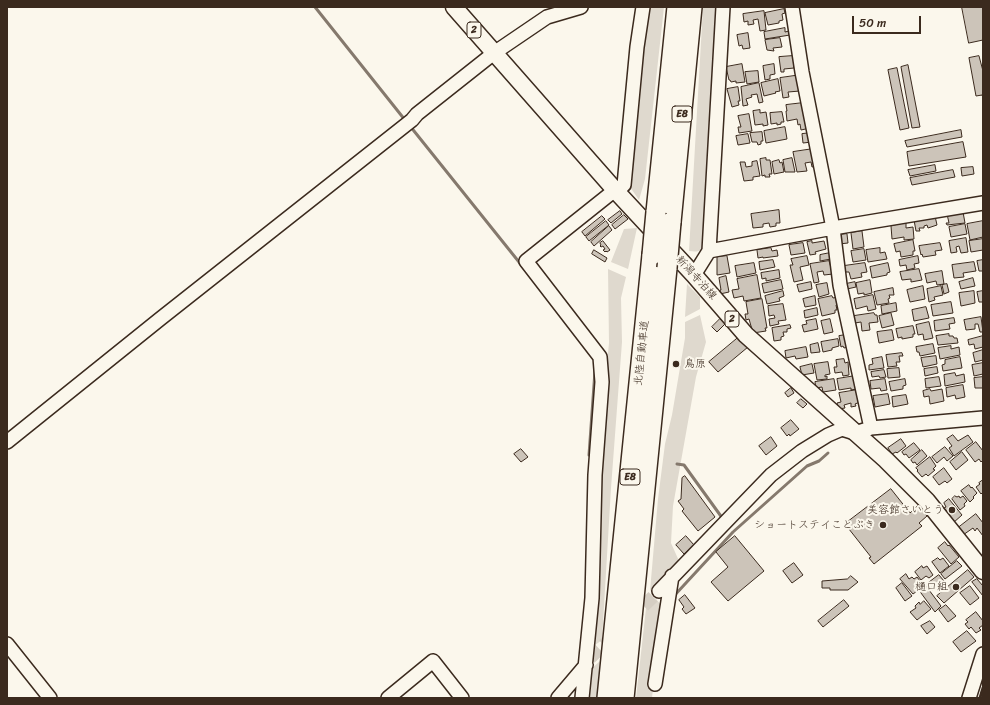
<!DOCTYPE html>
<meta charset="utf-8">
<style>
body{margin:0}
#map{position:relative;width:990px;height:705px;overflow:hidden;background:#fbf7ec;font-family:Sriracha,sans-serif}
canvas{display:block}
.frame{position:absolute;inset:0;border:8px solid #3b2a1e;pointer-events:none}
.scale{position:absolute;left:852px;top:16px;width:69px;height:18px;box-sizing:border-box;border:2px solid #3b2a1e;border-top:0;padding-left:5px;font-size:12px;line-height:14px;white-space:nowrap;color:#3b2a1e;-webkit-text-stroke:3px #fbf7ec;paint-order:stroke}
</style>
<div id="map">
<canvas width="990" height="705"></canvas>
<div class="frame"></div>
<div class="scale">50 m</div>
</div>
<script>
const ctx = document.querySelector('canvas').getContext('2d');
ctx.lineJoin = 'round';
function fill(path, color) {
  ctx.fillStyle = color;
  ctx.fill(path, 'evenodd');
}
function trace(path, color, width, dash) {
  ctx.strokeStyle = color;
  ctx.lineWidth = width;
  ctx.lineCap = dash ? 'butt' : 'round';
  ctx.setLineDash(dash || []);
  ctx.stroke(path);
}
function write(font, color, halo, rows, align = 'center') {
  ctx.font = font + ' Sriracha,"Klee One",sans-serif';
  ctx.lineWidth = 4;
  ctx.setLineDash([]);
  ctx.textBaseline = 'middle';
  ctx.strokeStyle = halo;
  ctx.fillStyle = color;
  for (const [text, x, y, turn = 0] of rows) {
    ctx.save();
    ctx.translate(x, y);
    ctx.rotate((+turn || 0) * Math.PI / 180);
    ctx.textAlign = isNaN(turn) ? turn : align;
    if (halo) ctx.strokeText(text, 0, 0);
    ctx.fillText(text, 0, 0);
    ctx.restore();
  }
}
const green = new Path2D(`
 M648,7h16l-19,172 -6,21 -9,-13z
 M703,7h16l-14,238c-4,7 -8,7 -16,6z
 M637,228l-9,41 -17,-7 13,-33z
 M608,269l18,8 -5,21 1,44 -11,146 -9,152 -11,8 13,-254 5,-51z
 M687,284l13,13v12l-15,8z
 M700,315l6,27 -10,35 -23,129 -2,37 8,18 -29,30 8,-92 7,-55 7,-29 13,-77v-16z
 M656,599l6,7 -10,92h-16l10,-90z
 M600,661l-3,37h-12l3,-26z`);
const stream = new Path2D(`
 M315,7l90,113
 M410,126l113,141
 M589,455l6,-84
 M677,464l7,1 39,54
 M673,597l60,-65 74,-66 12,-5 9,-8`);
const building = new Path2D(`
 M962,7h21v33l-14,3z
 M784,9l1,4 -3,1 1,6 -4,1v2l-11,2 -3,-12z
 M764,11l2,19 -6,1 -2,-12 -5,1 1,4 -6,1v-4l-4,1 -1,-8z
 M785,28v4l4,-1 1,4 -25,4 -1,-7z
 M748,33l2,15 -7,1 -1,-4 -3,1 -2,-11z
 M780,38l2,9 -9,1 1,3 -7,-1 -2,-10z
 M793,56l1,12 -10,1v3h-3l-2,-15z
 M979,56l4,15v27l-1,-3 -6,1 -7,-38z
 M742,64l3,18 -9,1v-2l-5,1 -1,-2h-1l-3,-13z
 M774,64l1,10 -5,1v4l-5,1 -2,-14z
 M908,65l12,62 -8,1 -11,-61z
 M897,68l12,60 -9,2 -12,-60z
 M758,71l1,11 -12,2 -2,-12z
 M801,75l-1,16 -12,1 1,5 -6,1 -3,-20z
 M778,79l2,12 -5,1 1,1 -12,3 -3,-13z
 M759,83l4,19 -4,1 -2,-9 -6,1 1,2 -6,2 2,6 -5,1 -2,-19z
 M738,87l2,14h-2l1,4 -7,2 -5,-18z
 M803,103l7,25 -9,2 -1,-6 -2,1 -1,-6 -10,2 -1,-10h1l-1,-6z
 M760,110v3l6,-1 2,13 -5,1v-2l-8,1 -2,-14z
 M782,112l2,10h-3v2l-4,1v-2l-6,1 -1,-11z
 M749,114l3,17 -13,2 -1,-6h3l-3,-11z
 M785,127l2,12 -21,4 -2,-12z
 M961,130l1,7 -55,10 -2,-6z
 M762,132l1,9h-2v3l-3,1 -1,-3h-5l-2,-9z
 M811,133l1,9 -9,1 -1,-9z
 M748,134l2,9 -12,2 -2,-9z
 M963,142l3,15 -57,9 -2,-14z
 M813,149l3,17 -4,1 -1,-5 -6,1 2,8 -10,1 -4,-20z
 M766,158v2h4l2,14h-3l1,3h-5v-2l-3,1 -2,-17z
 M792,158l3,14h-10l-2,-12z
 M779,160l1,3 2,-1 2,10 -10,2 -2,-12z
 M757,161l3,15 -7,1v3l-9,1 -4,-19h5l1,5 6,-1v-4z
 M935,165l1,6 -26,5 -2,-6z
 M973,167l1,7 -12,2 -1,-8z
 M953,170l2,7 -43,8 -2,-7z
 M779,210l1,13h-4v3l-6,1 -1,-4 -6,1v3l-10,1 -2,-14z
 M620,211l2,3 -11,9 -3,-3z
 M963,212l2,11 -18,2 -1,-2h3l-2,-9z
 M624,215l4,4 -13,10 -3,-4z
 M602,216l3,3 -20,17 -3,-4z
 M935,216l2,9 -9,3 -1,-3 -3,1v2h-5l1,3h-4l-2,-11z
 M606,221l3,4 -20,16 -3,-4z
 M983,221v16l-13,3 -3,-16z
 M906,223v5l7,-1 1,12 -10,1v-3l-12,2 -1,-13z
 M965,224l2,10 -16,3 -2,-10z
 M609,226l3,4 -18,16 -3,-4z
 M862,231l2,16 -11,2 -2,-16z
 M847,234l1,9 -9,1 -1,-9z
 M966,238l2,14 -7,1 -2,-7 -3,1 1,5 -6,1 -2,-12z
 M983,239v11l-12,2 -2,-11z
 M913,240l2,11h-2v4l-12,2 -1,-6 -4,1 -2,-8z
 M603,241l7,9 -3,2 -1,-1 -1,1 -2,-2 2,-1 -2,-3 -2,1 -1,-1 1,-1 -1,-2z
 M812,241v2l12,-2 2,8 -11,3 1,2 -6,1 -3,-13z
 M803,243l2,10 -14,2 -2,-10z
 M940,243l2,7 -7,1 1,4 -13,2 -1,-3 -1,1 -2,-9z
 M771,248l1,3 5,-1 1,6 -15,2v-1l-5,1 -1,-8z
 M880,248v5l5,-1 2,7 -19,3 -2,-12z
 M864,249l2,11 -13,2 -2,-11z
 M594,250l13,8 -2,4 -13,-8z
 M830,253l1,6 -11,2v-6z
 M727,256l3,17 -13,2v-18z
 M807,256l2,9 -9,2 3,13 -9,2 -4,-17h3l-2,-6z
 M918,256l1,7 -5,1 1,4 -8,2 -1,-5 -6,1 -1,-6z
 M773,260l2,7 -15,3 -1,-8z
 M983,260v11h-4l-2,-10z
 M829,261l4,13 -9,1 -1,-4 -6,1 2,10 -5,1 -4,-19z
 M974,262l2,9 -13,2 1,4 -10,1 -2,-13z
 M754,263l2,10 -19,4 -2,-11z
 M865,263l2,9 -6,1 1,4 -11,2 -2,-7h-4l-1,-6z
 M888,263l2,9 -3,1v2l-15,3 -2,-11z
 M919,269l3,11 -11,2v-3l-9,1 -2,-8z
 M779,270l1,8 -14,3v-3l-4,1 -1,-6z
 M942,271l2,13 -7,1 -1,-4 -9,2 -2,-9z
 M757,275l4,23 -17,3 -1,-5 -9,2 -2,-8 7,-1 -2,-10z
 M726,276l3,16 -9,2v-4h1l-2,-12z
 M973,278l2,8 -14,3 -2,-7z
 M781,280l2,9 -19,4 -2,-9z
 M870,280l2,13 -8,2v-2l-6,1 -2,-11z
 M811,282l1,7 -13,3 -2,-7z
 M855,282l1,5 -9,2 -1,-5z
 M827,283l2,11 -10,3 -3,-12z
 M947,284l2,8 -5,2 -2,-9z
 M923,286l2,13 -15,3 -3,-12z
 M941,286l2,9 -9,2 1,3 -6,2 -2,-13z
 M893,288l1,7h-5l1,3 -2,1 1,4 -12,2 -3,-13z
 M783,291l1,5 -5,2 1,3 -13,3 -2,-8z
 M974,291l1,12 -14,3 -2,-13z
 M983,291v11h-4l-2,-10z
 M873,295l3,14 -8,2 -1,-5 -11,3 -2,-10z
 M815,296l1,9 -11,2 -2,-8z
 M832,296l1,2 5,-1 1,7 -3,1 1,5h-2v3l-13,3 -4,-17z
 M762,299l5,29h-2l1,3 -13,2 -4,-14 -3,1 -1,-6h3l-2,-12z
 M951,302l2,11 -20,3 -2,-11z
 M896,303l1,8 -15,3 -1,-8z
 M783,304l3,16 -8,1 1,3 -9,2 -1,-7 6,-1 -1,-3 -5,1 -1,-10z
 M926,307l3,11 -15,3 -2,-11z
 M817,308l1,7 -13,3 -1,-7z
 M874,313l1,2h2l1,7 -9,1 1,7 -8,1 -1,-9 -6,1 -1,-7z
 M891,313l3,12 -12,3 -3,-12z
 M981,317l2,15h-3l-2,-8h-3v5l-9,1 -2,-10z
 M954,318l1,5 -6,1 1,5 -15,2 -1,-10z
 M720,319l5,5 -8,8 -5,-5z
 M816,319l2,10 -14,3 -2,-7 5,-1 -1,-3z
 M830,319l3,13 -9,2 -3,-13z
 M929,322l4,16 -9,2 -1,-6 -5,1 -2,-10z
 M790,325l1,3 -4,1v3h-4l1,4 -3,1v3l-7,1 -2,-13z
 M913,326l2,8h-2v3l-11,2v-2l-4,1 -2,-9z
 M892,330l2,10 -15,3 -2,-11z
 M949,334v2h4l1,2h3l1,5 -20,2 -2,-9z
 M846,335l2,12 -4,1 -1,-2 -2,1 -2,-11z
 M983,336v11l-8,2 -1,-5 -5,1 -1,-5z
 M739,337l9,10 -30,25 -9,-10z
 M838,339l1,7 -7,2v2l-9,2 -2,-10z
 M818,343l2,9 -9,1 -1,-8z
 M933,344l2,9 -15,3 -1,-4h-2l-1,-5z
 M951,346v3l8,-2 1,8 -20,4 -2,-11z
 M806,347l2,10 -12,2 -1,-3 -9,2 -1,-7z
 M983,350v10l-8,2 -2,-9z
 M902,353l1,3h-4l1,6h-4l1,4 -9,1 -2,-12z
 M936,356l1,8 -14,3 -2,-9z
 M882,357l2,11 -15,2v-5l4,-1 -1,-5z
 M960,357l2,11 -19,3 -1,-6 3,-1v-4z
 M844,359l1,4 3,-1 1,13 -6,1 -1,-4 -7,1 -1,-6h3l-1,-7z
 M828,362l2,12 -5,1v2l2,-1v3l-10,1 -3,-16z
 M983,363v11l-9,2 -2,-11z
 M812,364l2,9 -12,2 -2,-8z
 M937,367l1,6 -13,3 -1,-7z
 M899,368l1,9 -12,1 -1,-9z
 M884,370l2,7 -6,1 -1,-2 -7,1 -1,-5z
 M955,373l1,3 8,-2 1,8 -20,4 -1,-11z
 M855,376l2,13 -6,1v-2l-12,2 -2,-11z
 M939,377l2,9 -15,2 -1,-9z
 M983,377v11h-8l-1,-10z
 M834,379l2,11 -13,2 -1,-5 -6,1 -1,-6z
 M885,379l2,11 -6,1 -1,-3 -9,1 -1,-8z
 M905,379l1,6 -3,1v3l-12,2 -2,-9z
 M963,385l2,12 -9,2 -1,-4 -8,2 -1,-9z
 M791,388l3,5 -6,4 -3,-4z
 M930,389l1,2 11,-2 2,12 -14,3 -1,-8 -5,1 -1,-6z
 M857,390l3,12 -5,2 1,2 -5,1v-4l-7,2 1,3 -6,1 -2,-6 4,-1 -2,-9z
 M888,394l2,10 -15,3 -2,-11z
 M906,395l2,9 -15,3 -1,-10z
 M801,399l6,5 -4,4 -6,-5z
 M791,420l8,9 -9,7 -1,-2 -2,2 -6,-8z
 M953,435l5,6 10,-6 5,7 -19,14 -5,-8 3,-2 -5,-7z
 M771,437l6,9 -11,9 -7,-9z
 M901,439l5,7 -9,7 -1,-1 -4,2 -4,-6z
 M976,442l7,9v9l-2,2 -2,-3 -4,3 -9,-12z
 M914,443l6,7 -11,8 -3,-4 -2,1 -2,-3z
 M945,447l8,9 -6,5 -3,-4 -7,6 -5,-6z
 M521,449l7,8 -7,5 -7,-8z
 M922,450l5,6 -10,9 -2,-3 -2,1 -2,-3z
 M962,452l6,8 -12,10 -6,-8z
 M930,457l6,9 -3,3 2,1 -7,6 -2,-2 -4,3 -5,-6 1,-1 -2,-2z
 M944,468l8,11 -5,4 -2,-2 -6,4 -6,-8z
 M685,476l30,41 -17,14 -16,-20 2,-2 -6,-8 3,-2 1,-21z
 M983,480v12l-2,2 -5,-7 4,-3 -1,-1z
 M969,485l2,3 1,-1 5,6 -4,4 1,1 -4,4 -9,-11z
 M891,489l19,24 8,-8 9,11 -8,7 3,3 -48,38 -5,-6 2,-1 -26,-33z
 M955,496l2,1 2,-1 1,2 3,-2 4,5 -3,3 1,2 -5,4 -8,-11z
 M949,499l13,16 -9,8 -7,-9 2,-1 -4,-5 2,-1 -2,-4z
 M976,514l7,9v13l-6,-8 -2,3 -2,-3 -10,7 -5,-7z
 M686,536l8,9 -10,9 -8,-9z
 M735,536l29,35 -36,30 -17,-19 17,-15 -12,-15z
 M945,542l3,4 1,-1 10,12 -8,7 -13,-16z
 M938,558l2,2 3,-2 6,8 -9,7 -8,-11z
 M957,561l5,5 -17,13 -4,-5z
 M794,563l9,12 -11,8 -9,-12z
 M922,566l1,2 4,-2 6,9 -4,3 -3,-2 -5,4 -6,-8z
 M968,570l6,7 -30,26 -7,-7z
 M906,574l3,5 3,-2 2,2 3,-2 7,9 -11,8 -13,-15z
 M939,575l5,6 -12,9 -5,-6z
 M851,576l7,6 -10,8h-18v-2h-8v-7l25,-2z
 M977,579l6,7v10l-11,-14z
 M902,583l10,13 -7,5 -9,-13z
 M926,586l15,20 -6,6 -14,-19z
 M970,586l9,12 -9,7 -10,-12z
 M685,595l10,13 -9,6 -4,-5 2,-2 -5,-7z
 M844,600l5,6 -26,21 -5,-6z
 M924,601l7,8 -14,11 -7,-8 6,-4 -1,-2 4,-4 1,2z
 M946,605l10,11 -8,6 -9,-12z
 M976,612l7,9v4l-4,3 2,2 -5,3 -5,-6 -2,2 -4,-5 3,-2 -2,-2z
 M930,621l5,6 -8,7 -6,-8z
 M967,631l9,10 -15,11 -8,-10z`);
const minorTunnel = new Path2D(`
 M630,619l29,-28
 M590,658l25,-24`);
const minor = new Path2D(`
 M792,7l10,65 31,156 7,57 31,143
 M709,251l14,-244
 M694,275l15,-24 124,-23 150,-25
 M7,442l153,-123 252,-199 5,-6 77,-61 53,-36 34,-10
 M659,591l112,-116 31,-24 26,-16 14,-6 13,4 16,-5 112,-10
 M7,644l43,54
 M655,684l17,-108
 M388,698l45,-37 29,37
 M558,698l28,-33
 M582,698l10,-100 3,-123 7,-93 -2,-25 -74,-96 89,-71 9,-5 13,-138 6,-40
 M969,698l14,-44`);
const major = new Path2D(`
 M454,7l161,183 79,85 52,60 140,125 41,41 56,70`);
const highway = new Path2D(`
 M656,212l21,-205
 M671,222l21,-215
 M607,698l45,-443
 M624,698l43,-430`);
const rail = new Path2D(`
 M980,698l3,-10`);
const highwayBridge = new Path2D(`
 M652,255l4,-43
 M667,268l4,-46`);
const markers = [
 [676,364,4,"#3b2a1e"],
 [952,510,4,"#3b2a1e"],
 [883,525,4,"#3b2a1e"],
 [956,587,4,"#3b2a1e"]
];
const shields = [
 [474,30,14],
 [682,114,20],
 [732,319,14],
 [630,477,20]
];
const shieldNames = [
 ["2",474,30],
 ["E8",682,114],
 ["2",732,319],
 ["E8",630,477]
];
const streetNames = [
 ["新潟寺泊線",696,278,48],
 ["北陸自動車道",642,353,-84]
];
const poiNames = [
 ["鳥原",684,364,"left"],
 ["美容館さいとう",944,510],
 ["ショートステイことぶき",875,525],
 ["樋口組",948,587]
];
fill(green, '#dfd9ce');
trace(stream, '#85796d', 3);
fill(building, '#ccc4b9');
trace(building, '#3b2a1e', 1);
trace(minorTunnel, '#d5cec3', 13, [13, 6]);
trace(minor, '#3b2a1e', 16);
trace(major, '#3b2a1e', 19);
trace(highway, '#3b2a1e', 22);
trace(minor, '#fbf7ec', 13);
trace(major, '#fbf7ec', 16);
trace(highway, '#fbf7ec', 19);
trace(rail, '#3b2a1e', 3);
trace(highwayBridge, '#3b2a1e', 22, []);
trace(highwayBridge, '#fbf7ec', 19);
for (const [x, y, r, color] of markers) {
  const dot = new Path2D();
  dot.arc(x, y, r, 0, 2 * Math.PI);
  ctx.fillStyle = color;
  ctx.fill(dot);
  trace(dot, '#fbf7ec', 1.5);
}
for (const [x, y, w] of shields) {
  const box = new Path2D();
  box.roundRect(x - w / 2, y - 8, w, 16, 3);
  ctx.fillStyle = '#fbf7ec';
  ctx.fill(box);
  trace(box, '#3b2a1e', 1);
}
write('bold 10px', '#3b2a1e', null, shieldNames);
write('11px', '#3b2a1e', '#fbf7ec', streetNames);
write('11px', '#3b2a1e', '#fbf7ec', poiNames, 'right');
</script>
